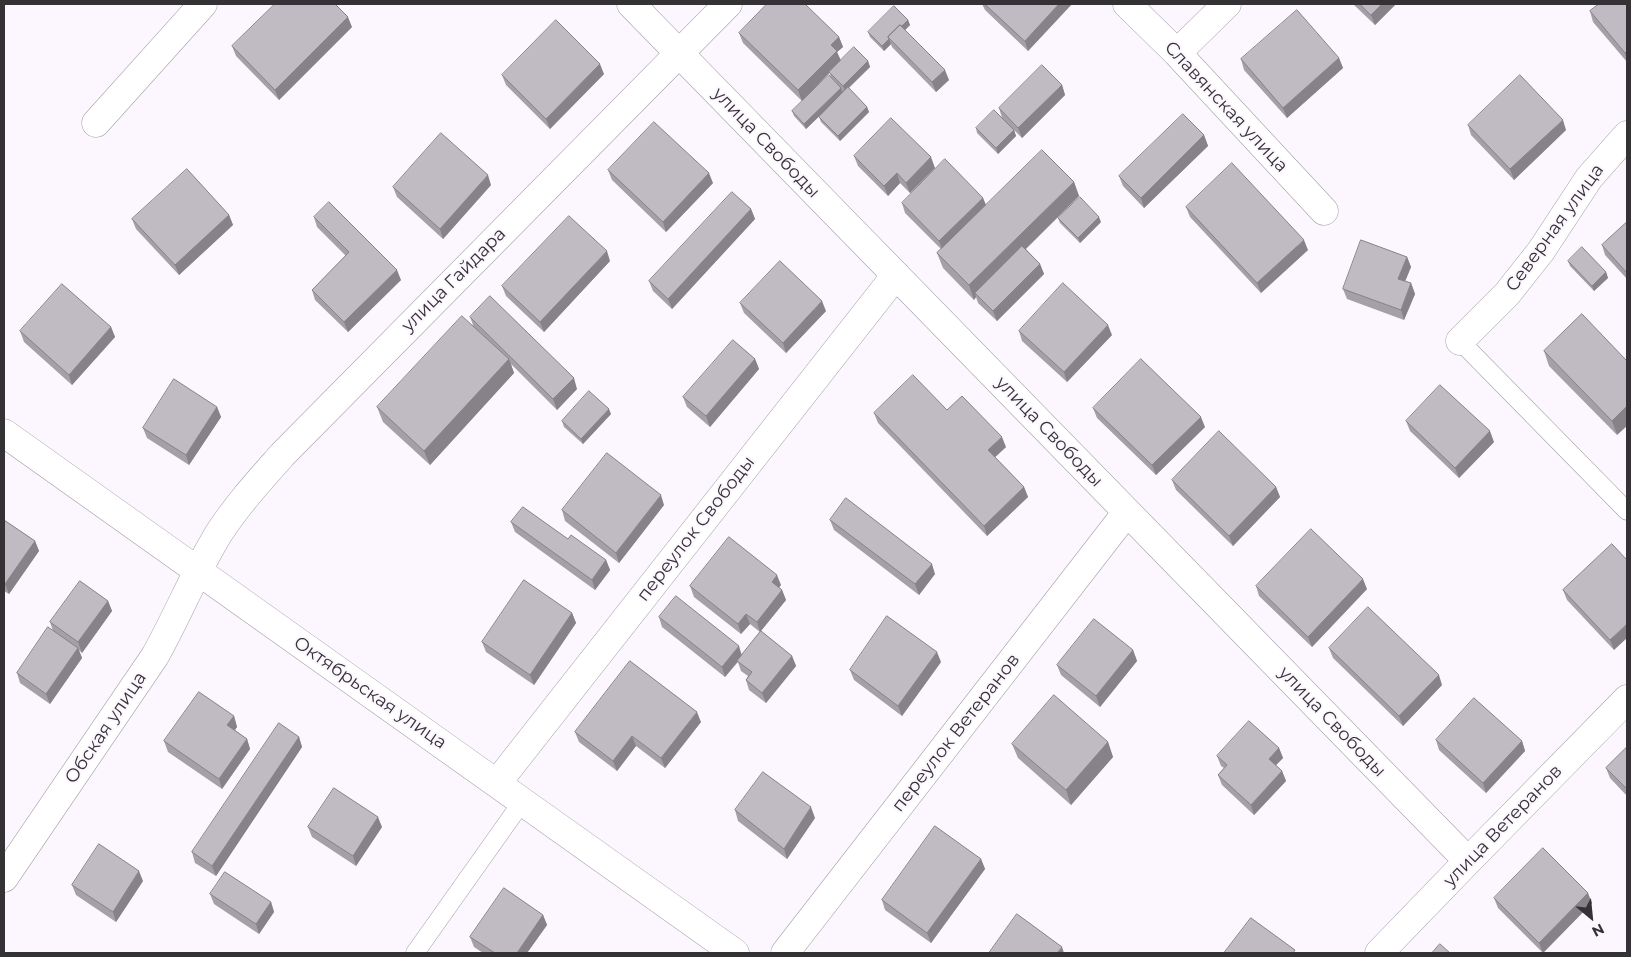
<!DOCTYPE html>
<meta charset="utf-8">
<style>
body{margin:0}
#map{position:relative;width:1631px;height:957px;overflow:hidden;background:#fcf6fe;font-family:Montserrat,sans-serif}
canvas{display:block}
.frame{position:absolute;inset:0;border:5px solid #353236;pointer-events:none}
.north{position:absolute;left:1566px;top:892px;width:50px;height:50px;-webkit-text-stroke:4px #fcf6fe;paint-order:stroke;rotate:152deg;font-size:14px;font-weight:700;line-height:20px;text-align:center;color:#353236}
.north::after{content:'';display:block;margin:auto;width:18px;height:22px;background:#353236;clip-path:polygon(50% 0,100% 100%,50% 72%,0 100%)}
</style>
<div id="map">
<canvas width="1631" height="957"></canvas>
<div class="frame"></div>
<div class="north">N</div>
</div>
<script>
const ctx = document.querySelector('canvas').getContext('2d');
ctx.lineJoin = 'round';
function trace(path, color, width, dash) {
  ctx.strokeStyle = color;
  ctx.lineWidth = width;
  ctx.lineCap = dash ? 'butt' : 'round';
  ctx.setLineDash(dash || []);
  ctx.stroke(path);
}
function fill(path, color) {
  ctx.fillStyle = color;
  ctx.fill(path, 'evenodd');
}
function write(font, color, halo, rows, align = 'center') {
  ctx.font = font + ' Montserrat,sans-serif';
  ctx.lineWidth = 4;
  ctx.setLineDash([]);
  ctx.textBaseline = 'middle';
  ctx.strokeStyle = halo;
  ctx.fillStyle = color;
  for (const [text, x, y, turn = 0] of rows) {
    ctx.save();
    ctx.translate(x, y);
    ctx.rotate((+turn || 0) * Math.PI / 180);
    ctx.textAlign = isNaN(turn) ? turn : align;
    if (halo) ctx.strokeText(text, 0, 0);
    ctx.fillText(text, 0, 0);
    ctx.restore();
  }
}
const service = new Path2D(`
 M1460,341l167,170
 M415,953l107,-151`);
const minor = new Path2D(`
 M631,4l837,857
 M1127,4l50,49 147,158
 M1177,53l50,-49
 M96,123l107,-119
 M1460,341l47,-47 34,-43 48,-73 38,-43
 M4,433l731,520
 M497,783l399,-508
 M4,878l151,-222c23,-41 40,-84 64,-123 18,-28 41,-53 63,-78l446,-451
 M785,953l342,-441
 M1379,953l89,-92 159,-162`);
const wall = new Path2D(`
 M982,4h88l1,1 -43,46 -43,-41z
 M1353,4h43l-21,21z
 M1627,4v58l-34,-40 -3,-11z
 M908,20l2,5 -5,5 44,50 -13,12 -44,-45 -1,-3 -7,7 -14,-14 -2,-5z
 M352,27l-73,73 -43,-44 -4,-10z
 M739,33l100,4 4,10 -6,5 4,9h27l2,6 -21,21 18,19 2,5 -29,29 -19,-19 -2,-5 10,-10 -23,22 -12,-13 -2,-5 39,-34 -2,-5 -27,29 -59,-58z
 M1339,58l4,10 -56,50 -43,-48 -3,-11z
 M604,74l-54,55 -44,-44 -4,-10z
 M1062,85l3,10 -43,43 -8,-8 2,6 -18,18 -21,-21 -1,-5 26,-10 -3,-10z
 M1468,125l98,5 -52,50 -43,-45z
 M1204,135l4,11 -64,62 -21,-22 -4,-10z
 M854,156l81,12 -25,25 -10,-10 -12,13 -30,-30z
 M608,170l105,13 -47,49 -54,-52z
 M1074,182l5,14 -53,53 14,15 4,10 -47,47 -19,-18 -2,-6 -2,3 -31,-32 -6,-15 4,-4 -36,-36 -3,-10 81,-5 3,7z
 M491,185l-48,54 -46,-42 -4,-10z
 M1186,207l122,43 -47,43 -71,-76z
 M751,209l4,10 -83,90 -19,-18 -4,-10z
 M229,215l4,10 -54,50 -43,-46 -4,-10z
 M314,217l87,63 -53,52 -33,-32 -3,-10 34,-34 -29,-29z
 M1058,218l43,4 -21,21 -20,-20z
 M1627,222v57l-22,-24 -3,-10z
 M1407,257l4,10 -6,14 6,2 4,11 -11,26 -57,-21 -4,-10z
 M610,261l-66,71 -38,-36 -4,-10z
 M1568,261l38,11 2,6 -14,13 -24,-25z
 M740,303l86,8 -40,42 -42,-40z
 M1582,314l35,121 -68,-69 -5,-15z
 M470,317l107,72 -20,21 -46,-46 3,9 -84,92 -47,-43 -6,-15 96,-82z
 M111,327l4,10 -43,48 -48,-43 -4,-11z
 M1019,331l93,4 -45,47 -45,-41z
 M755,359l4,10 -49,58 -23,-20 -4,-10z
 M217,407l4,10 -32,48 -42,-27 -4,-10z
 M1093,408l112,19 -49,48 -59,-57z
 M947,410l59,37 -11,10 29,30 4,10 -41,39 -109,-113 -4,-10z
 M611,414l-28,30 -19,-17 -2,-6z
 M1406,421l88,21 -35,36 -49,-47z
 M1172,480l104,7 4,10 -47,49 -57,-56z
 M664,505l-45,58 -54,-42 -3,-11z
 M4,520l31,21 4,10 -30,43 -5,-3z
 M830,520l105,54 -16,21 -85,-65z
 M511,522l95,38 4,10 -15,20 -80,-58z
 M1612,544l2,106 -47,-50 -4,-10z
 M781,585l-2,2 3,3 4,10 -25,31 31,25 4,10 -30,37 -17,-13 -3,-10 2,-4 -7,-5 -3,-9 -13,15 -63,-50 -3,-10 83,38 18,-23 -10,-8 -9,10 -47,-37 -4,-11z
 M1256,586l111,3 -55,58 -53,-51z
 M108,601l4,10 -30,42 -3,-3 3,8 -32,46 -30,-21 -3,-10 36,-42 -3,-9z
 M572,613l4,10 -42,62 -48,-33 -4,-10z
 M1329,648l113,37 -39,41 -70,-68z
 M1133,650l4,11 -37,46 -39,-32 -4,-10z
 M941,662l-39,54 -48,-36 -4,-10z
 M234,716l3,11 -2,3 12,9 3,10 -28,40 -54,-37 -4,-11z
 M701,722l-36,46 -29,-22 -19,25 -38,-29 -4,-10z
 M299,737l3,10 -86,129 -21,-13 -3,-11z
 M1436,740l86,1 3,10 -39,42 -47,-43z
 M1108,742l5,15 -42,48 -53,-47 -6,-14z
 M1627,747v49l-17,-18 -4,-10z
 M1279,748l4,10 -7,7 6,6 4,10 -32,34 -32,-30 -4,-10 6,-7 -3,-2 -4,-10z
 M735,810l80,8 -28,41 -49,-38z
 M308,827h74l-26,39 -44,-29z
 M981,859l4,10 -54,74 -46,-33 -3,-10z
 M143,881l-27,41 -40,-27 -4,-10z
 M210,894l61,8 3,10 -15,22 -45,-30z
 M1494,898l98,5 -49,50 -45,-45z
 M543,915l4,10 -20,28h-44l-9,-6 -4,-10z`);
const shadedWall = new Path2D(`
 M1059,4h11l1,1 -43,46 -3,-10z
 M1382,4h14l-21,21 -4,-10z
 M348,17l4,10 -73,73 -4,-10z
 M908,20l2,5 -17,17 -4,-4z
 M839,37l4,10 -6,5 4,9 -39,40 -4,-11 33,-45z
 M889,39l2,5 -7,7 -2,-5z
 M1627,51v9l-2,-7z
 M1339,58l4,10 -56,50 -4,-10z
 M868,61l2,6 -25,24 -2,-5z
 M600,64l4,10 -54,55 -4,-10z
 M945,70l4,10 -13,12 -4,-10z
 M1062,85l3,10 -43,43 -4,-10z
 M841,88l2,5 -37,36 -2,-5z
 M867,107l2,5 -29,29 -2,-5z
 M1563,120l3,10 -52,50 -4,-11z
 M1014,130l2,6 -18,18 -2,-6z
 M1204,135l4,11 -64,62 -3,-10z
 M931,157l4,11 -25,25 -4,-10z
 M709,173l4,10 -47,49 -3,-10z
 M897,173l3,10 -12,13 -4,-10z
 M488,175l3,10 -48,54 -3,-10z
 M1074,182l5,14 -101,100 -3,-3 1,4 -2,3 -5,-15z
 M983,198l4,10 -44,43 -4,-10z
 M751,209l4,10 -83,90 -4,-10z
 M229,215l4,10 -54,50 -4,-10z
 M1099,217l2,5 -21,21 -2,-5z
 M1304,240l4,10 -47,43 -4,-10z
 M607,251l3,10 -66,71 -4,-10z
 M1407,257l4,10 -9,22 -4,-10z
 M1040,264l4,10 -47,47 -4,-10z
 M397,270l4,10 -53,52 -4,-10z
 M1606,272l2,6 -14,13 -2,-5z
 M1411,283l4,11 -11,26 -3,-10z
 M822,301l4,10 -40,42 -3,-10z
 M1108,325l4,10 -45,47 -3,-10z
 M111,327l4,10 -43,48 -3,-10z
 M509,359l5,14 -84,92 -6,-14z
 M755,359l4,10 -49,58 -4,-11z
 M574,378l3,11 -20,21 -4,-11z
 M1627,406v20l-10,9 -5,-14z
 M217,407l4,10 -32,48 -3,-10z
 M609,409l2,5 -28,30 -2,-5z
 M1201,417l4,10 -49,48 -4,-10z
 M1490,431l4,11 -35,36 -4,-10z
 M1002,437l4,10 -14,13 -4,-10z
 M1024,487l4,10 -41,39 -3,-10z
 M1276,487l4,10 -47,49 -4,-10z
 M661,495l3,10 -45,58 -3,-10z
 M35,541l4,10 -30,43 -4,-10z
 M606,560l4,10 -15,20 -3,-10z
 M932,564l3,10 -16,21 -4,-11z
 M777,575l4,10 -6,7 -3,-10z
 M1363,579l4,10 -55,58 -4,-10z
 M782,590l4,10 -26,32 -3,-10z
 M108,601l4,10 -30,42 -4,-11z
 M572,613l4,10 -42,62 -4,-10z
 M746,614l4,10 -9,10 -3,-10z
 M1627,624v14l-13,12 -4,-10z
 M739,646l3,10 -17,21 -3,-10z
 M78,648l4,10 -32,46 -4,-10z
 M1133,650l4,11 -37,46 -4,-11z
 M937,652l4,10 -39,54 -4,-10z
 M792,656l4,10 -30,37 -4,-10z
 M1439,675l3,10 -39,41 -4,-10z
 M697,712l4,10 -36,46 -4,-10z
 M234,716l3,11 -6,8 -4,-10z
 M632,736l4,10 -19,25 -4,-10z
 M299,737l3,10 -86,129 -4,-10z
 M247,739l3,10 -28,40 -3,-10z
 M1522,741l3,10 -39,42 -3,-10z
 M1108,742l5,15 -42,48 -5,-15z
 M1279,748l4,10 -11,11 -3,-10z
 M1282,771l4,10 -32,34 -3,-10z
 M811,807l4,11 -28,41 -3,-10z
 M378,817l4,10 -26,39 -3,-10z
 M981,859l4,10 -54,74 -4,-10z
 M139,871l4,10 -27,41 -3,-10z
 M1588,893l4,10 -49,50 -4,-10z
 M271,902l3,10 -15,22 -3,-10z
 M543,915l4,10 -20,28h-10z
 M1062,947l2,6h-7z`);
const building = new Path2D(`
 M275,4h60l13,13 -73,73 -43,-44z
 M767,4h38l34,33 -8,8 6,6 -39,39 -59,-57z
 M985,4h74l-34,37z
 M1360,4h22l-11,11z
 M1599,4h28v47l-2,2 -35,-42z
 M894,6l14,14 -6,6 -2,-1 -12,12 1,2 -7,7 -14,-14z
 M1297,10l42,48 -56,50 -42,-49z
 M556,20l44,44 -54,55 -44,-44z
 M900,25l45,45 -13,12 -44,-45z
 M854,47l14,14 -25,25 -14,-14z
 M1042,65l20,20 -44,43 -19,-20z
 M829,75l12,13 -37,36 -12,-13z
 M1520,75l43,45 -53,49 -42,-44z
 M848,87l19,20 -29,29 -19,-19z
 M994,110l20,20 -18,18 -20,-20z
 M1183,114l21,21 -63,63 -22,-22z
 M891,118l40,39 -25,26 -9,-10 -13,13 -30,-30z
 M654,122l55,51 -46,49 -55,-52z
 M441,133l47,42 -48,54 -47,-42z
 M1042,150l32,32 -105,103 -32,-32z
 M945,159l38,39 -44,43 -37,-38z
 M1232,163l72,77 -47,43 -71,-76z
 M187,169l42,46 -54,50 -43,-46z
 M732,192l19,17 -83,90 -19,-18z
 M1080,197l19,20 -21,21 -20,-20z
 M329,202l68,68 -53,52 -32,-32 37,-38 -35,-35z
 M569,216l38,35 -67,71 -38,-36z
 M1627,222v51l-25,-28z
 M1361,240l46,17 -9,22 13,4 -10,27 -58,-21z
 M1022,246l18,18 -47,47 -18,-18z
 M1582,247l24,25 -14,14 -24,-25z
 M780,261l42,40 -39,42 -43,-40z
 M1063,283l45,42 -44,47 -45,-41z
 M62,284l49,43 -42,48 -49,-44z
 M490,296l84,82 -21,21 -83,-82z
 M1582,314l45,47v45l-15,15 -68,-70z
 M462,316l47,43 -85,92 -47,-44z
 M733,340l22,19 -49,57 -23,-19z
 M1141,359l60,58 -49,48 -59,-57z
 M913,375l34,35 15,-14 40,41 -14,13 36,37 -40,39 -110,-113z
 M174,379l43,28 -31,48 -43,-27z
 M1440,385l50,46 -35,37 -49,-47z
 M589,391l20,18 -28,30 -19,-18z
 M1219,431l57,56 -47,49 -57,-56z
 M607,453l54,42 -45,58 -54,-43z
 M846,498l86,66 -17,20 -85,-64z
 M523,507l45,32 3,-4 35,25 -14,20 -81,-58z
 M4,520l31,21 -30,43 -1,-1z
 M1311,529l52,50 -55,58 -52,-51z
 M729,537l48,38 -5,7 10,8 -25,32 -11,-8 -8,10 -48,-38z
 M1612,544l15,16v64l-17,16 -47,-50z
 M524,580l48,33 -42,62 -48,-33z
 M80,581l28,20 -30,41 -28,-20z
 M676,596l63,50 -17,21 -63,-50z
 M1368,607l71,68 -40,41 -70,-68z
 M887,616l50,36 -39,54 -48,-36z
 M1094,619l39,31 -37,46 -39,-31z
 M48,627l30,21 -32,46 -29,-21z
 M761,631l31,25 -30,37 -16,-13 6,-8 -15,-11z
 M630,661l67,51 -36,46 -29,-22 -19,25 -38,-29z
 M199,692l35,24 -7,9 20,14 -28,40 -55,-38z
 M1054,695l54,47 -42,48 -54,-46z
 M1474,698l48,43 -39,42 -47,-43z
 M1249,721l30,27 -10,11 13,12 -31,34 -33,-30 9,-10 -10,-9z
 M279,723l20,14 -87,129 -20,-14z
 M1627,747v42l-21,-21z
 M763,772l48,35 -27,42 -49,-39z
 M334,788l44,29 -25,39 -45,-29z
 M935,826l46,33 -54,74 -45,-33z
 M99,844l40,27 -26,41 -41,-27z
 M1543,848l45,45 -49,50 -45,-45z
 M225,872l46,30 -15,22 -46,-30z
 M504,888l39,27 -26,38h-22l-25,-16z
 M1017,914l45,33 -5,6h-68z
 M1251,918l44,32 -2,3h-69z
 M1440,944l10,9h-18z`);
const streetNames = [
 ["Славянская улица",1226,107,47],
 ["улица Свободы",766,143,46],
 ["Северная улица",1555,228,-54],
 ["улица Гайдара",454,280,-45],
 ["улица Свободы",1049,432,46],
 ["переулок Свободы",696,529,-52],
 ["Октябрьская улица",370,693,35],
 ["улица Свободы",1332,722,46],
 ["Обская улица",106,728,-56],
 ["переулок Ветеранов",956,733,-52],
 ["улица Ветеранов",1503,826,-46]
];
trace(service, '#a39da6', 19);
trace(minor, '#a39da6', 29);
trace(service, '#fff', 18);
trace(minor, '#fff', 28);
fill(wall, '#a5a0a8');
fill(shadedWall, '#868288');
fill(building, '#c0bac3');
trace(building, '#868288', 1);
write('18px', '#353236', '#fcf6fe', streetNames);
</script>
